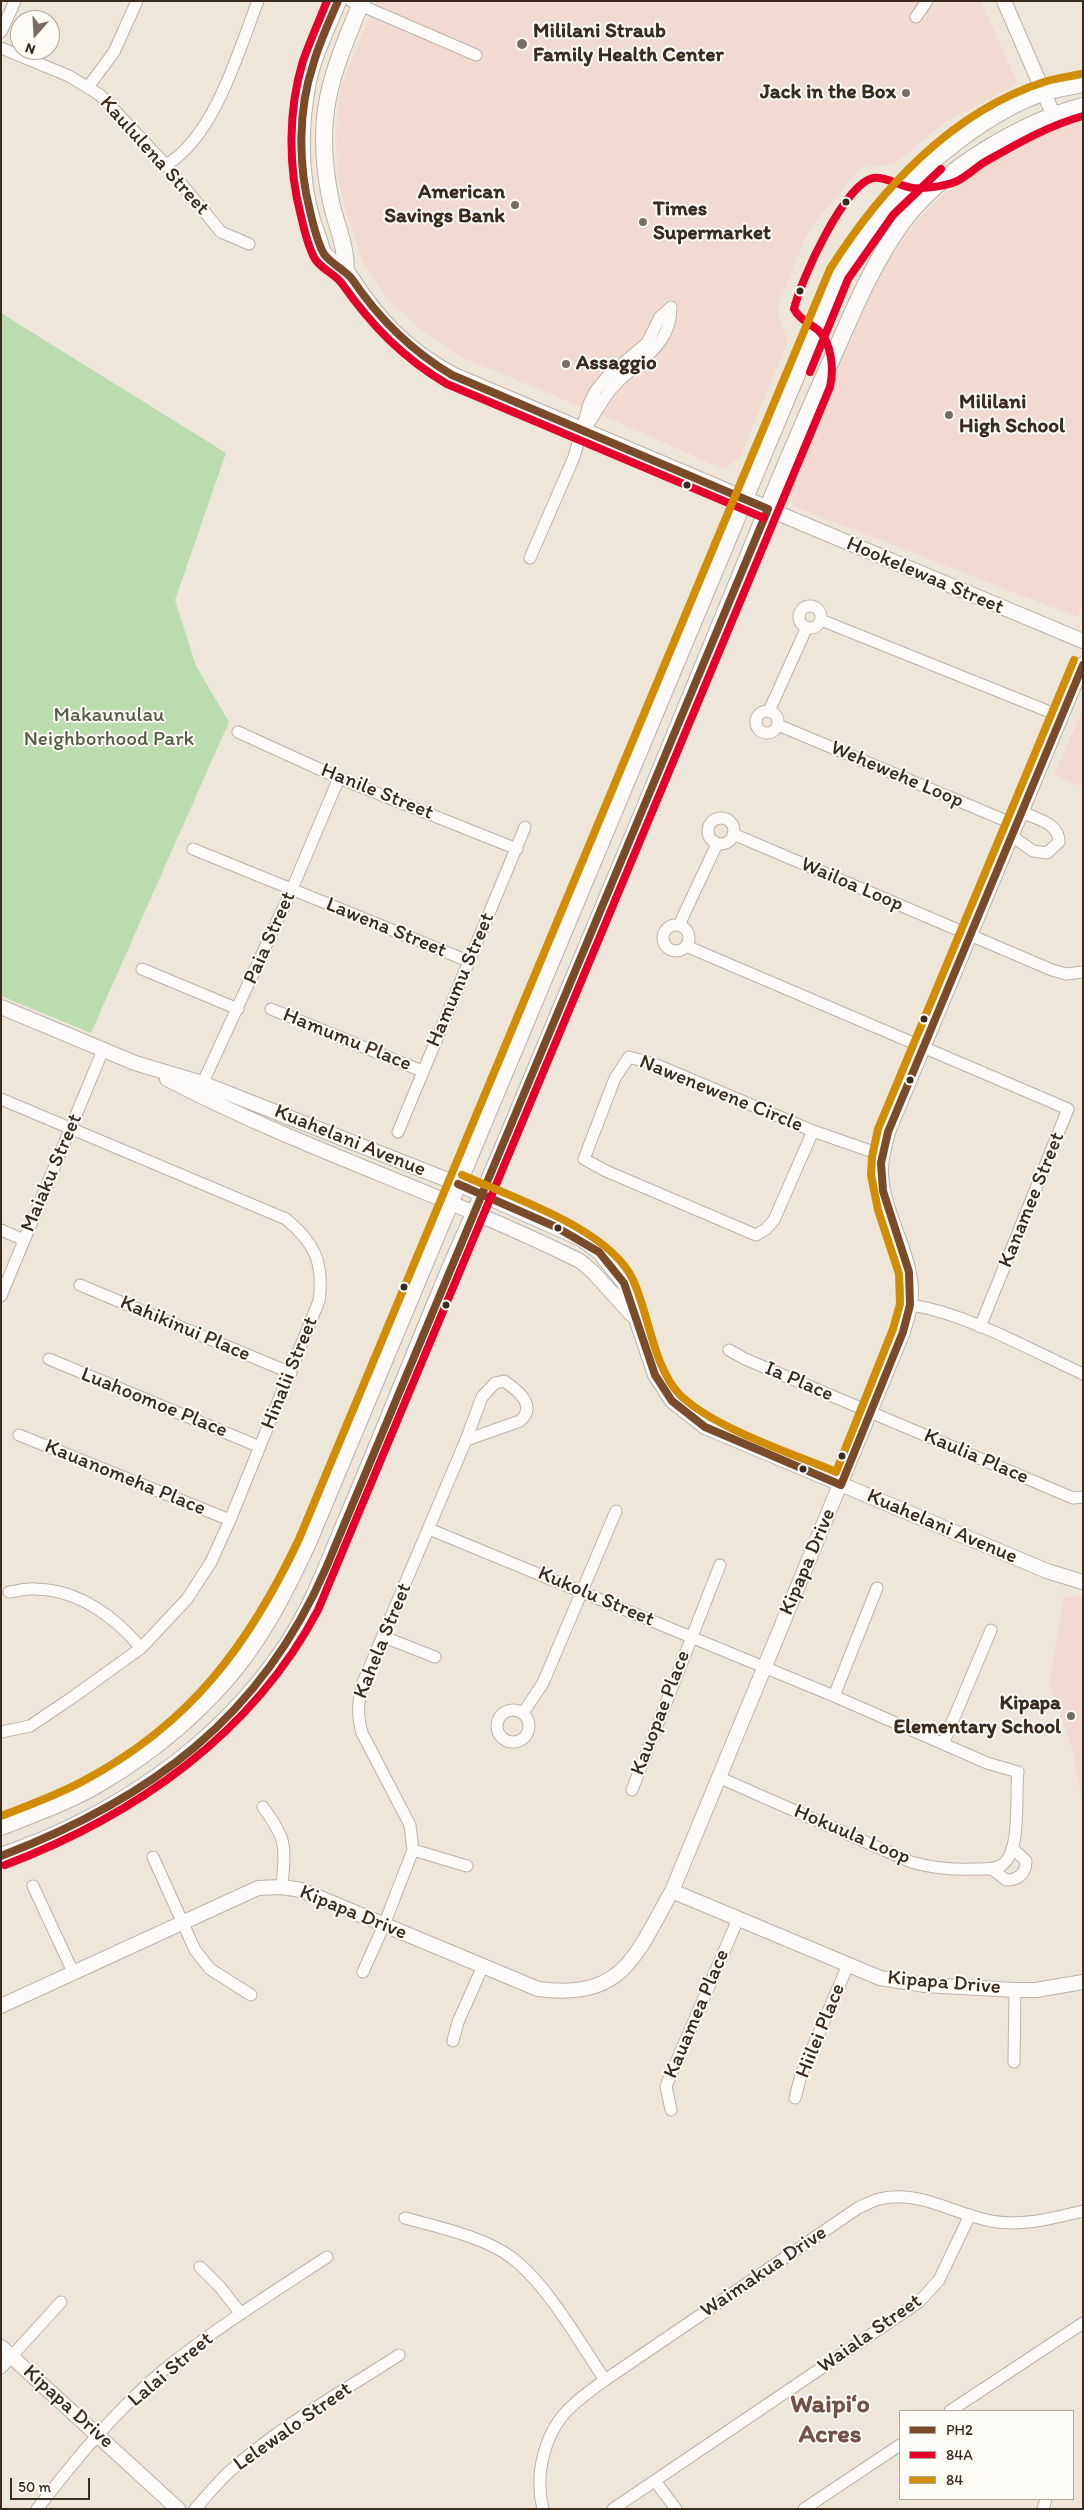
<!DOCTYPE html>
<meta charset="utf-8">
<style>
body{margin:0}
#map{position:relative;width:1084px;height:2510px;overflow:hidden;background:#efe6da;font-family:Itim,sans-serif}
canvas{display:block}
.frame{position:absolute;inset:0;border:2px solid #3b2a1e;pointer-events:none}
.legend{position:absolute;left:899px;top:2410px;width:175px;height:90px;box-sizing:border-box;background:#fdfcf7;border:1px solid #afa8a0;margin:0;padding:6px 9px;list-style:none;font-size:15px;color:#3b2a1e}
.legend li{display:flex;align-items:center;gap:10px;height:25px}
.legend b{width:25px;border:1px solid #afa8a0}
.north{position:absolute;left:10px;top:10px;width:50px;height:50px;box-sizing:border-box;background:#fdfcf7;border:1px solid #afa8a0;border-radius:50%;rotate:199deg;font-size:14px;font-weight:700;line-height:20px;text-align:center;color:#3b2a1e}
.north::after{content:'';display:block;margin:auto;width:18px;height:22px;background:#7a6c60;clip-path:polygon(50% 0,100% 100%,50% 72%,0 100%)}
.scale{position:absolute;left:10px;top:2478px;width:80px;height:22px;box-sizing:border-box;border:2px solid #3b2a1e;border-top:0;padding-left:6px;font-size:15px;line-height:18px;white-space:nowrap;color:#3b2a1e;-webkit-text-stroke:4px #fdfcf7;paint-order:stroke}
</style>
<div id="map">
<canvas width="1084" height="2510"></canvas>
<div class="frame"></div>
<ul class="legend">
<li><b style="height:6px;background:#7a4b2a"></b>PH2</li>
<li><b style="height:6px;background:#e4002b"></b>84A</li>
<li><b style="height:6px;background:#d18d06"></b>84</li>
</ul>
<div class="north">N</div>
<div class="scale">50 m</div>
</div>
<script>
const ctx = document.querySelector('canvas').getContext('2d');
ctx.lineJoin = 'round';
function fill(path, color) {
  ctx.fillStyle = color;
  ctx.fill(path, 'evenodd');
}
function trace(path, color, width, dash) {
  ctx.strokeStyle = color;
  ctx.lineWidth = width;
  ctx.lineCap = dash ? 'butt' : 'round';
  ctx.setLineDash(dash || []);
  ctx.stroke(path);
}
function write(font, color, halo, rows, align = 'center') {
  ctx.font = font + ' Itim,sans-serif';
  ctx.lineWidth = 4;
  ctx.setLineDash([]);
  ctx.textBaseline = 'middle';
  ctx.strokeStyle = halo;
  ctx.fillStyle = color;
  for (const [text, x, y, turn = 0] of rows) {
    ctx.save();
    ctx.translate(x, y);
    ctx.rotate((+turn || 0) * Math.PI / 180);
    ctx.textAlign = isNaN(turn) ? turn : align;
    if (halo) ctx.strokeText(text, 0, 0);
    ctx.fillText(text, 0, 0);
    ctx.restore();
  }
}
const built = new Path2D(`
 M376,1h605l37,83 -73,38 -51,42 -33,4 -49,58 -7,13 -27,67v9l10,26 -48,117 -17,11 -121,-54 -142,-58 -34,-23 -38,-34 -26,-40 -18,-56 -7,-30 -1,-44 4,-42z
 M1083,117v488l-6,12 -284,-111 -6,-21 58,-141 38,-77 35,-47 19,-20 39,-30 63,-36z
 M1083,709v78l-29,-12z
 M1083,1595v212l-11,-59 -23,-64 14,-86z`);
const green = new Path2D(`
 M1,313l225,140 -51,147 21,66 33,56 -138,311 -90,-37z`);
const minor = new Path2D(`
 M351,1l125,54
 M916,17l11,-16
 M1,32l14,-31
 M1,48l68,28 31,19 66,70 55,67 28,12
 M88,87l26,-35 23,-51
 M166,165c49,-29 72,-113 92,-164
 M585,428c11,-13 17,-30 29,-42 24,-26 57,-39 57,-79
 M530,558l44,-101 15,-53 7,-14 11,-13 40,-34 13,-26 11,-10
 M799 617a11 11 0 1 1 22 0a11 11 0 1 1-22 0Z
 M821,620l239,96
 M756 722a11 11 0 1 1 22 0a11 11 0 1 1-22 0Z
 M769,711l38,-84
 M778,725l238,100
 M238,732l101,46 178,71
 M708 831a13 13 0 1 1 26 0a13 13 0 1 1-26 0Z
 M733,834l319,136 14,4 17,-2
 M1012,836l21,15 14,2 12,-11c0,-19 -22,-23 -38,-30
 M193,849l275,112
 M679,925l38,-81
 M663 938a13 13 0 1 1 26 0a13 13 0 1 1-26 0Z
 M686,946l382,163 -88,218
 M142,969l96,40
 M271,1009l151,62
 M629,1057l28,8 156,66 -39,89 -8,9 -10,6 -150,-64 -22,-12 31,-81z
 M199,1091l93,-202 47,-111
 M1,1099l285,120c29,24 38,44 33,82l-89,219 -19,42 -24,37 -46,49 -68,49 -43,29 -29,6
 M813,1131l69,24
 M398,1132l127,-305
 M1,1230l23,10
 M80,1285l211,88
 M1,1296l102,-246
 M910,1305c53,7 123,46 173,69
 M729,1350l16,9 328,139 10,-1
 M49,1359l211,88
 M19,1435l211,85
 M429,1529l405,167 153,67 31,9c-3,22 4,79 -16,93 -8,5 -20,4 -30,4 -22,1 -40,-1 -61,-7l-193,-85
 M9,1592c9,-1 18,-4 27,-3 43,1 79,28 105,59
 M384,1637l51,20
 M834,1696l43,-108
 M497 1726a16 16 0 1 1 32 0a16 16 0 1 1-32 0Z
 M523,1713l20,-30 73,-172
 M943,1744l48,-114
 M632,1790l88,-225
 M263,1807c25,34 22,39 19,80
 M413,1850l54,16
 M153,1857l42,93 15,19 41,26
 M992,1869l14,11c12,0 20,-6 20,-19l-14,-13
 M33,1886l40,86
 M363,1972l21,-47 29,-75 -3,-25 -48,-92c-5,-18 -4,-30 0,-48l104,-245 16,-43 13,-14 9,-2c15,10 33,25 16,40l-54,19
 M453,2041l5,-19 25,-56
 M1014,2062l1,-72
 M795,2098l6,-23 47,-110
 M671,2110l-5,-24 72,-167
 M405,2218c32,9 80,19 107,40 35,26 68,85 93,122
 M200,2267l20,20 21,27
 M1,2368l60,-66
 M950,2411l133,-88
 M655,2481l21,28
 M37,2509c38,-49 80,-100 128,-140 51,-41 107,-76 162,-112
 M195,2509c11,-12 22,-26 34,-37 51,-46 113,-80 170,-117
 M543,2509c-9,-35 2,-79 29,-103 10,-10 22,-18 33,-26l253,-172c7,-3 14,-7 21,-9 39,-10 75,15 112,22 31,6 62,-3 92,-10
 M613,2509l306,-207 20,-22 31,-65
 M804,2509l96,-64
 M1043,2509l3,-10`);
const tertiary = new Path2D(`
 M1004,1l49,113
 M768,509l315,132
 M1,1007l134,56 67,20 256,101 123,55 18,13 25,31 31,92 17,26 33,26 342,144 36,11
 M167,1079c134,70 278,115 413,182l13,11 39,43
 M672,1891l208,87 45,7 90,5h21l47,-8
 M1,2006l257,-118 24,-1 19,3 237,99c86,11 97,-33 134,-98l231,-559c2,-9 6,-18 7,-27 7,-45 -27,-86 -29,-131 -1,-14 4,-29 7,-42l195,-468
 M1,2347l177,162`);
const secondary = new Path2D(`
 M338,1c-11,28 -26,56 -31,86 -9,49 -7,107 12,153 1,4 3,10 5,14 7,9 19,13 26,23 28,43 56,73 102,98l316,134
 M346,271c0,-29 -11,-47 -16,-74 -16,-82 1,-122 32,-196
 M1,1827c34,-14 70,-26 101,-45 52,-31 104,-74 140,-122 27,-36 47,-76 66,-117l531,-1269c15,-23 29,-46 46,-66 41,-46 102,-96 160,-116 12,-4 26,-5 38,-8
 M1,1856c111,-38 214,-107 281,-204 29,-41 46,-89 65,-134 34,-79 65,-159 98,-238 18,-43 38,-85 56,-128 83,-197 165,-395 246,-593 28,-70 57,-139 88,-207 20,-46 40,-93 70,-133 38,-50 117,-97 178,-113`);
const bus1 = new Path2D(`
 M458,1184l98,43 43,25 25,31 31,92 17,26 33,26 136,58 62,-153 7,-27 -1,-33 -26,-81 -2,-28 7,-31 195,-467
 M1,1856c149,-57 260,-138 325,-288l442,-1059 -316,-134c-42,-25 -73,-56 -100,-96 -8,-10 -21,-15 -28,-25 -7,-12 -11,-30 -14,-43 -12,-46 -12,-101 3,-146 6,-22 16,-43 25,-64`);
const bus2 = new Path2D(`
 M327,1c-8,20 -17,40 -24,60 -15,49 -15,106 -2,155 3,13 7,31 14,43 7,11 21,15 28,26 29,41 60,73 104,99l317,134
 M810,372l38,-93 45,-64 48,-46
 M5,1865c129,-49 247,-130 313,-255l512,-1223c4,-18 2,-44 -12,-57 -9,-7 -19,-11 -24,-21 6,-27 50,-125 79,-131 12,-2 28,9 40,10 11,1 32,-2 42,-6 10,-4 19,-13 28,-19 32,-18 64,-37 100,-47`);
const bus3 = new Path2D(`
 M462,1175c49,22 148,54 171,105 16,34 20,87 47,115 34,33 111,58 156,77l57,-143 7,-25 -1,-30 -21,-64 -7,-35 1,-18 6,-28 196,-469
 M1,1816c28,-11 57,-21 84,-36 105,-56 164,-135 214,-241l531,-1270c50,-79 121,-157 214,-187 12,-4 24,-5 37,-8`);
const markers = [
 [522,44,6,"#7a6c60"],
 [906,93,5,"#7a6c60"],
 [846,202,4.5,"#3b2a1e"],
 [515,205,5,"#7a6c60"],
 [643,222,5,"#7a6c60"],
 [800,291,4.5,"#3b2a1e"],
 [566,364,5,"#7a6c60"],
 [949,415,5,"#7a6c60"],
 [687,485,4.5,"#3b2a1e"],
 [924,1019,4.5,"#3b2a1e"],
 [910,1080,4.5,"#3b2a1e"],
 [558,1228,4.5,"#3b2a1e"],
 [404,1287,4.5,"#3b2a1e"],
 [446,1305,4.5,"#3b2a1e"],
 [842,1456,4.5,"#3b2a1e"],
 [803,1469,4.5,"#3b2a1e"],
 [1071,1716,5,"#7a6c60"]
];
const poiNames = [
 ["Mililani Straub",533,32],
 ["Family Health Center",533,56],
 ["Jack in the Box",896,93,"right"],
 ["American",505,193,"right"],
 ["Savings Bank",505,217,"right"],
 ["Times",653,210],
 ["Supermarket",653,234],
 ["Assaggio",576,364],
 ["Mililani",959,403],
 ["High School",959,427],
 ["Kipapa",1061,1704,"right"],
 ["Elementary School",1061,1728,"right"]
];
const streetNames = [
 ["Kaululena Street",154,156,48],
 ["Hookelewaa Street",925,576,23],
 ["Wehewehe Loop",897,775,23],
 ["Hanile Street",377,792,22],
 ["Wailoa Loop",852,885,23],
 ["Lawena Street",386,928,22],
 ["Paia Street",270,938,-66],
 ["Hamumu Street",461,980,-67],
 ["Hamumu Place",347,1040,22],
 ["Nawenewene Circle",721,1094,22],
 ["Kuahelani Avenue",350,1141,22],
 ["Maiaku Street",52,1173,-67],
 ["Kanamee Street",1032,1200,-68],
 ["Kahikinui Place",185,1329,23],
 ["Hinalii Street",290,1373,-68],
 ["Ia Place",799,1382,23],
 ["Luahoomoe Place",154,1403,22],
 ["Kaulia Place",976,1457,23],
 ["Kauanomeha Place",125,1478,22],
 ["Kuahelani Avenue",942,1527,23],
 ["Kipapa Drive",808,1562,-67],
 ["Kukolu Street",596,1597,23],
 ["Kahela Street",383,1641,-68],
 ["Kauopae Place",661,1713,-69],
 ["Hokuula Loop",852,1835,23],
 ["Kipapa Drive",353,1913,22],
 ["Kipapa Drive",944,1983,5],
 ["Kauamea Place",697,2014,-67],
 ["Hiilei Place",821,2031,-68],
 ["Waimakua Drive",764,2272,-34],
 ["Waiala Street",870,2334,-35],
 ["Lalai Street",171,2370,-40],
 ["Kipapa Drive",68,2407,42],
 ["Lelewalo Street",293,2427,-35]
];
const parkNames = [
 ["Makaunulau",109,716],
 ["Neighborhood Park",109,740]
];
const districtNames = [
 ["Waipiʻo",830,2405],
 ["Acres",830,2435]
];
fill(built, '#f3dad1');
fill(green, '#bbdcaf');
trace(minor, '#bab2aa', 13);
trace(tertiary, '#bab2aa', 16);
trace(secondary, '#bab2aa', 18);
trace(minor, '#fdfbf9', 11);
trace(tertiary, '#fdfbf9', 14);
trace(secondary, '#fdfbf9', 16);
trace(bus1, '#7a4b2a', 8);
trace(bus2, '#e4002b', 8);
trace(bus3, '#d18d06', 8);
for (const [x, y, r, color] of markers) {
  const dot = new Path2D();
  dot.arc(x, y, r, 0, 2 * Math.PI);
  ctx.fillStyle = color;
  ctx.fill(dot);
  trace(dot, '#fdfcf7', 2);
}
write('bold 21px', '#3b2a1e', '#fdfcf7', poiNames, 'left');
write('21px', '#3b2a1e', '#fdfcf7', streetNames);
write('21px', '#545d3f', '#fdfcf7', parkNames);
write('bold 26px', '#735144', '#fdfcf7', districtNames);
</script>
